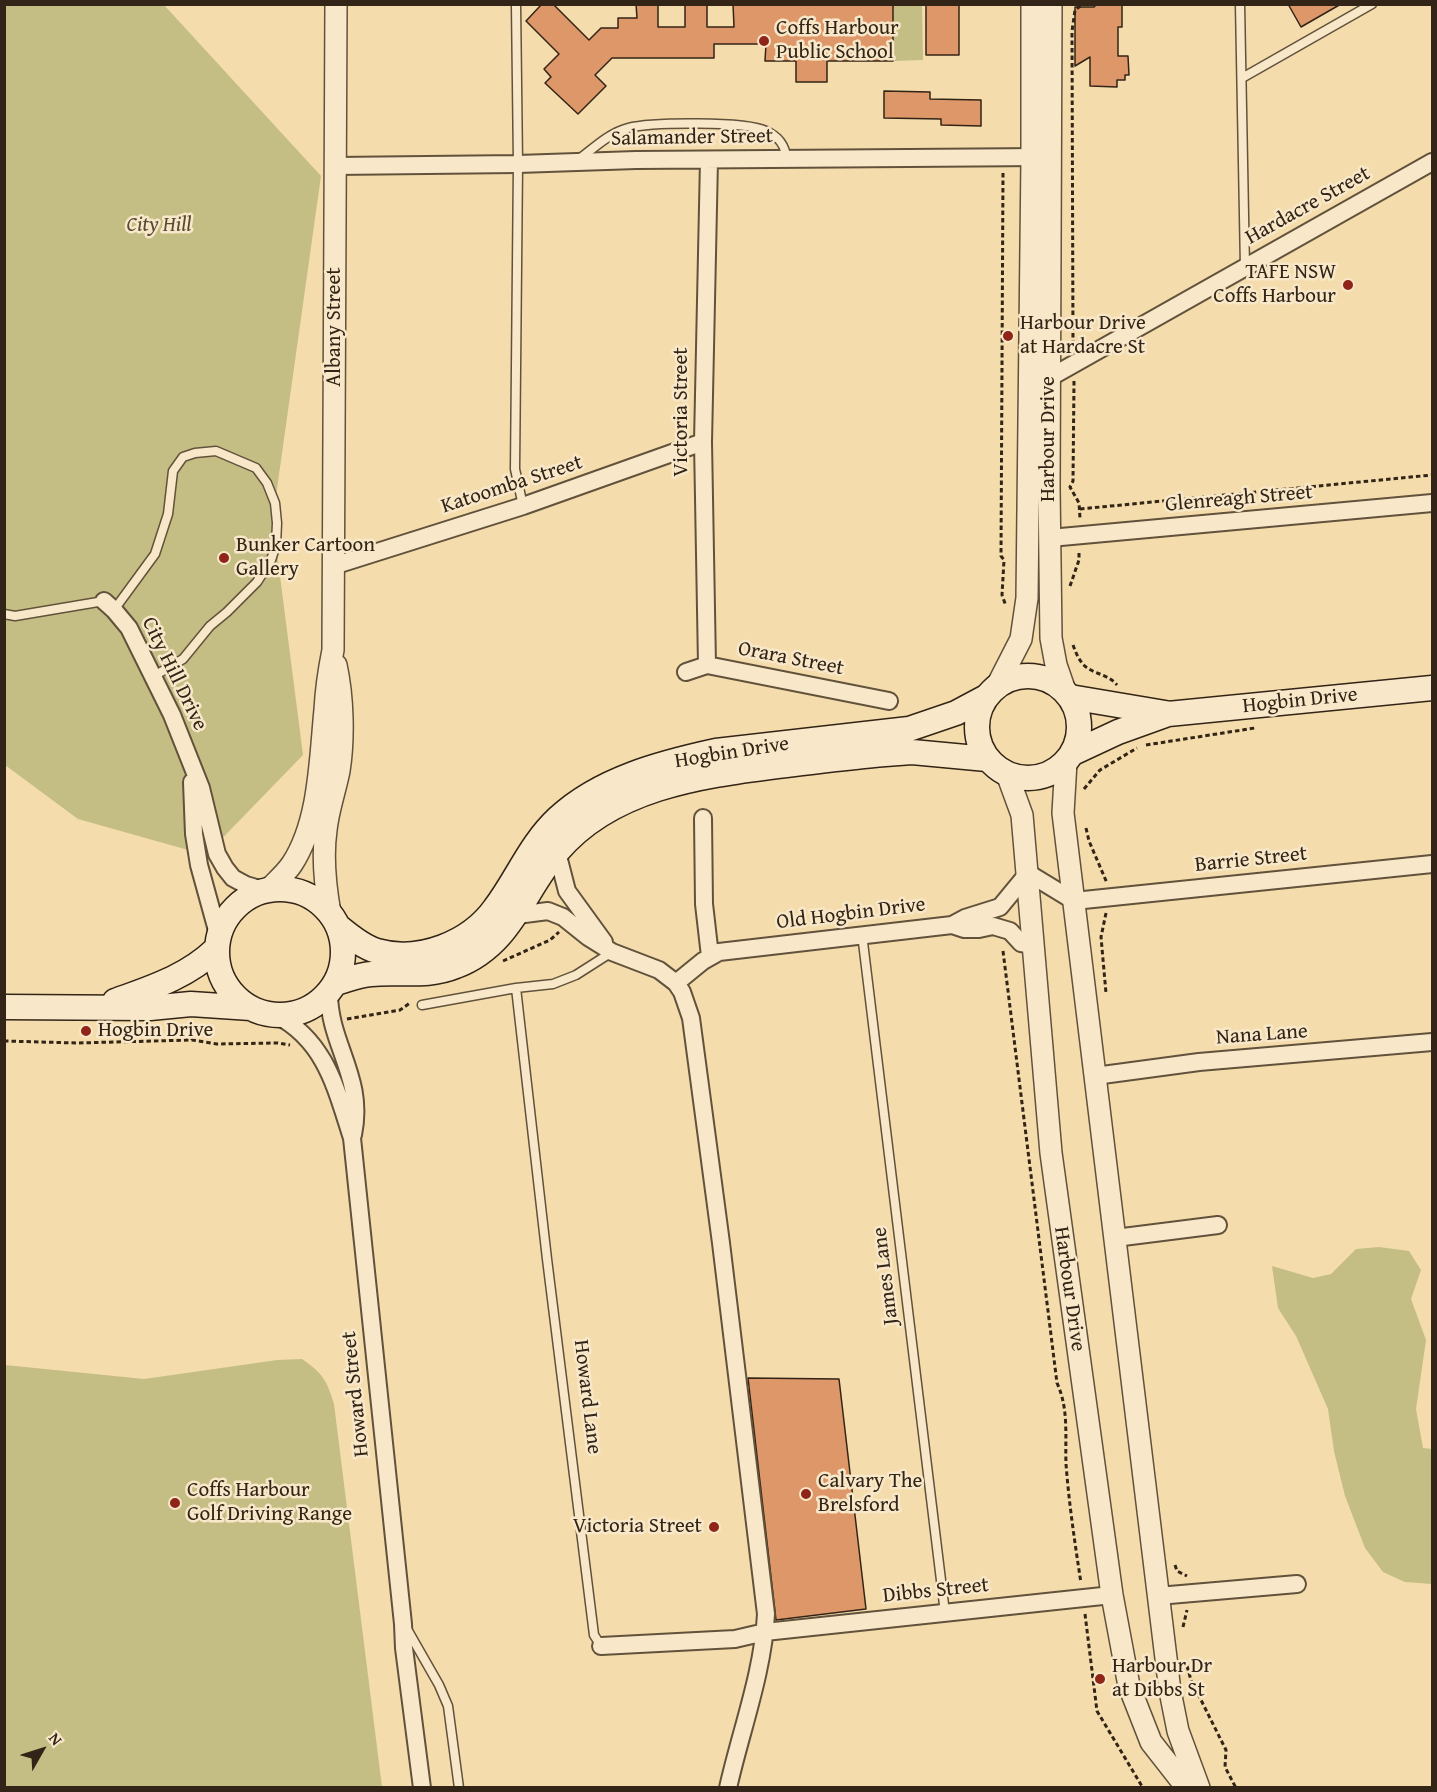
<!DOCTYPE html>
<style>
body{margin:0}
#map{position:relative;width:1437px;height:1792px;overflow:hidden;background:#f4dcac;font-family:"Gentium Book Plus",serif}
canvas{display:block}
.frame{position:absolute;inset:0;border:6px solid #322416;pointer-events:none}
.north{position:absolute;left:12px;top:1720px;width:60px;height:60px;-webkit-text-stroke:4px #f8e8c9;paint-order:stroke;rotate:51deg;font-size:16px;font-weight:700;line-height:24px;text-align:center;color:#322416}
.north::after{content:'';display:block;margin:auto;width:21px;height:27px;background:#322416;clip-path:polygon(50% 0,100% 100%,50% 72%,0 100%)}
</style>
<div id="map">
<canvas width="1437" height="1792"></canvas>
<div class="frame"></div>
<div class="north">N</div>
</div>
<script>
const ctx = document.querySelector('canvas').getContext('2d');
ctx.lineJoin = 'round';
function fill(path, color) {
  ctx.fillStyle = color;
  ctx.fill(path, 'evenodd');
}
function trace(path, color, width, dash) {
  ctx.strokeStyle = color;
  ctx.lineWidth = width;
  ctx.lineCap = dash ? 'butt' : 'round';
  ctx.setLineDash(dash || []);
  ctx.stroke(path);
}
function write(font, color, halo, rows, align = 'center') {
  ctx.font = font + ' "Gentium Book Plus",serif';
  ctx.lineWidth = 5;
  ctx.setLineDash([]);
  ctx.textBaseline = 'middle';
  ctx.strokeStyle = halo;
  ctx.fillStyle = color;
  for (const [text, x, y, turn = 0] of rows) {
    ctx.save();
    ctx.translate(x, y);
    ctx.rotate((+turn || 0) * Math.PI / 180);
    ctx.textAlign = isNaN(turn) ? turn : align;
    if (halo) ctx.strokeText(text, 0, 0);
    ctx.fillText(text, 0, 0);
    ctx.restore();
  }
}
const green = new Path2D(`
 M5,5h159l157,171 -46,327 1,42 27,210 -97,100 -128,-36 -73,-54z
 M893,5h29l1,55 -29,1z
 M1379,1247l30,4 12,19 -10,29 15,41 -10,69 7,39 9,1v135l-27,-2 -22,-10 -18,-24 -20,-52 -11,-45 -6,-42 -32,-73 -18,-28 -6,-42 41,12 18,-4 25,-25z
 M302,1359c20,14 25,21 32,45l48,383h-377v-422l139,14 133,-19z`);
const building = new Path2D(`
 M542,4h11l36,36 12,-12h17v-10h19l-1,-14h22v23h27v-23h22v23h27l-1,-23h160v57h-66v21h-31v-21h-31l1,-17h-52v14h-102l-17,17 11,11 -28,28 -33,-31 6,-6 -7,-8 15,-15 -33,-33z
 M926,4h33v51h-33z
 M1097,4h25v23h-4v29h10l1,19h-4v5h-8v7l-27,-1v-29l-15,9v-59h19z
 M1288,4h53l-40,23z
 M884,91l46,1v7l51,1v26l-40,-1v-6l-57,-1z
 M748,1378l91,1 27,230 -90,11z`);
const path = new Path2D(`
 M1003,173l-2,383 3,4 -2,35 4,11
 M1073,345l-1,-314 3,-21 8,-6
 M1074,381l-1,100 -3,6 9,16 1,15
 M1080,509l352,-34
 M1070,586l9,-26v-8
 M1073,645c3,8 6,16 13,22 9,7 23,8 31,18
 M1146,745l109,-17
 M1084,789l16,-19 37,-22
 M1086,828l3,13 18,42
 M1106,913l-5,24 5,56
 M1003,951l54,432c12,26 8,54 9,81 3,40 9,80 15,119
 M503,961l47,-21 9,-8
 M347,1019l53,-9 10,-7
 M192,1024v16
 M4,1041l73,2 115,-3 25,4 61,-1 12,2
 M1175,1565l2,6 10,5
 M1085,1614l12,97 46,77
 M1183,1627l4,-17
 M1187,1666l4,14 35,70 -1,17 11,21`);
const service = new Path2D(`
 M516,4l2,160 -3,305 8,37
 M1240,4l5,264
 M1242,78l130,-74
 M578,160c16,-12 31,-27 50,-32 23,-6 118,-7 138,3 12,5 20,15 20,28
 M114,610l41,-56 13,-40 5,-43 10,-14 12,-4 21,-2 40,17 11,15 8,20 2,20 -1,22 -5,15 -14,22 -30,30 -17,14 -27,33 -29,17
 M4,614l11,2 89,-15
 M862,934l83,679
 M516,988l31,271 47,376 7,11
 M422,1005l94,-17 37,-4 23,-9 36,-23
 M407,1629l32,56 9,21 11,82`);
const minor = new Path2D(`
 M335,166l183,-2 118,-4 407,-3
 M1049,378l383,-216
 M1050,538l382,-35
 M333,566l190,-60 180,-64
 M104,601l10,9 15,18 43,87 29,73 16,66 8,14 8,10 13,7 17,5
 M707,665l-4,-223 6,-282
 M686,672l21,-7 182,36
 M192,782l2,52 5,31 19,69
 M703,818l1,86 6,52
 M557,852l10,39 37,51
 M517,915l31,-4 15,6 25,20 24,15 47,18 17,13 6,9 9,26 30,225 45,371c-3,59 -25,116 -38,174
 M952,925l13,-7 35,-11 28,-34 46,28 358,-37
 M676,983l27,-22 16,-9 233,-27 12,4h15l14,-3 17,5 11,12 13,2
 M329,993c0,52 36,84 24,142
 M276,1015c50,26 60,74 76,123l51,486 1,24 18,140
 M1095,1076l104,-14 233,-20
 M1115,1238l103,-13
 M1158,1596l139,-12
 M601,1646l134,-7 30,-7 347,-37`);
const tertiary = new Path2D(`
 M1051,4l-2,483 2,151 5,27 9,26
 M998,684l23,-45 6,-41 5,-441v-153
 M1066,762l-3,51 107,878 8,40 21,57
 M1007,774l15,41 29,338 61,442 17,91 22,56 36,46
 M270,888c8,-8 16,-15 22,-24 28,-43 28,-105 33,-154 1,-20 4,-40 8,-60l3,-646
 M330,913c-5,-28 -8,-55 -4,-83 2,-20 9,-39 13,-59 5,-32 4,-74 -3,-106`);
const secondary = new Path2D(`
 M977 727a51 51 0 1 1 102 0a51 51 0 1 1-102 0Z
 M1070,697l95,16
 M1073,753l45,-21 50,-18 264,-26
 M217 952a63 63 0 1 1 126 0a63 63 0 1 1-126 0Z
 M339,927c11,9 24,20 38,24 42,12 93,-8 118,-43 22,-29 35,-64 63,-90 42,-39 103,-55 158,-67l193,-22 47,-16 30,-16
 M335,983c12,-3 23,-8 36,-9 29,-3 56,4 85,-8 55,-21 67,-74 101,-114 54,-64 142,-76 220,-86 36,-4 72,-9 108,-12l27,-2 75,7
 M115,1001c36,-13 72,-24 101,-52
 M4,1007l146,1 41,-4 60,4`);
const markers = [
 [764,41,6,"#8f2418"],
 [1348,285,6,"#8f2418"],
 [1008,336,6,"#8f2418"],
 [224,558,6,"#8f2418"],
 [86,1031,6,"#8f2418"],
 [806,1494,6,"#8f2418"],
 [175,1503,6,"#8f2418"],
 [714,1527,6,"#8f2418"],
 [1100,1679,6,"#8f2418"]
];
const poiNames = [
 ["Coffs Harbour",776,29],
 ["Public School",776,53],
 ["TAFE NSW",1336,273,"right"],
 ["Coffs Harbour",1336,297,"right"],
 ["Harbour Drive",1020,324],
 ["at Hardacre St",1020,348],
 ["Bunker Cartoon",236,546],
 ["Gallery",236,570],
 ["Hogbin Drive",98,1031],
 ["Calvary The",818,1482],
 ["Brelsford",818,1506],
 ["Coffs Harbour",187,1491],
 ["Golf Driving Range",187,1515],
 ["Victoria Street",702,1527,"right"],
 ["Harbour Dr",1112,1667],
 ["at Dibbs St",1112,1691]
];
const streetNames = [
 ["Salamander Street",692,138,-1],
 ["Hardacre Street",1308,206,-29],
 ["Albany Street",335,327,-90],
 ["Victoria Street",682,412,-90],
 ["Harbour Drive",1049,439,-90],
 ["Katoomba Street",512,485,-18],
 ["Glenreagh Street",1239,499,-5],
 ["Orara Street",791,659,11],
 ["City Hill Drive",174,674,64],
 ["Hogbin Drive",1300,701,-6],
 ["Hogbin Drive",732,753,-9],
 ["Barrie Street",1251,860,-6],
 ["Old Hogbin Drive",851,914,-7],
 ["Nana Lane",1262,1035,-4],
 ["James Lane",886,1276,-97],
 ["Harbour Drive",1069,1289,82],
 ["Howard Street",356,1394,-96],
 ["Howard Lane",587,1397,83],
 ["Dibbs Street",936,1591,-6]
];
const parkNames = [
 ["City Hill",159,226]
];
fill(green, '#c4be84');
fill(building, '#de9769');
trace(building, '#322416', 1.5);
trace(service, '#62523c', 11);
trace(minor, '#62523c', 20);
trace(tertiary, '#62523c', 24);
trace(secondary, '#322416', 27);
trace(path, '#322416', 3, [4.5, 3]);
trace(service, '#f8e8c9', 8);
trace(minor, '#f8e8c9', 16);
trace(tertiary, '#f8e8c9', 21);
trace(secondary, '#f8e8c9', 24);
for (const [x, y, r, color] of markers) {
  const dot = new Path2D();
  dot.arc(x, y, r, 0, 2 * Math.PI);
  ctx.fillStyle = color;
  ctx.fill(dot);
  trace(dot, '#f8e8c9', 2);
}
write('21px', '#322416', '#f8e8c9', poiNames, 'left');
write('21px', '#322416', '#f8e8c9', streetNames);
write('italic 21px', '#564a32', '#f8e8c9', parkNames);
</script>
